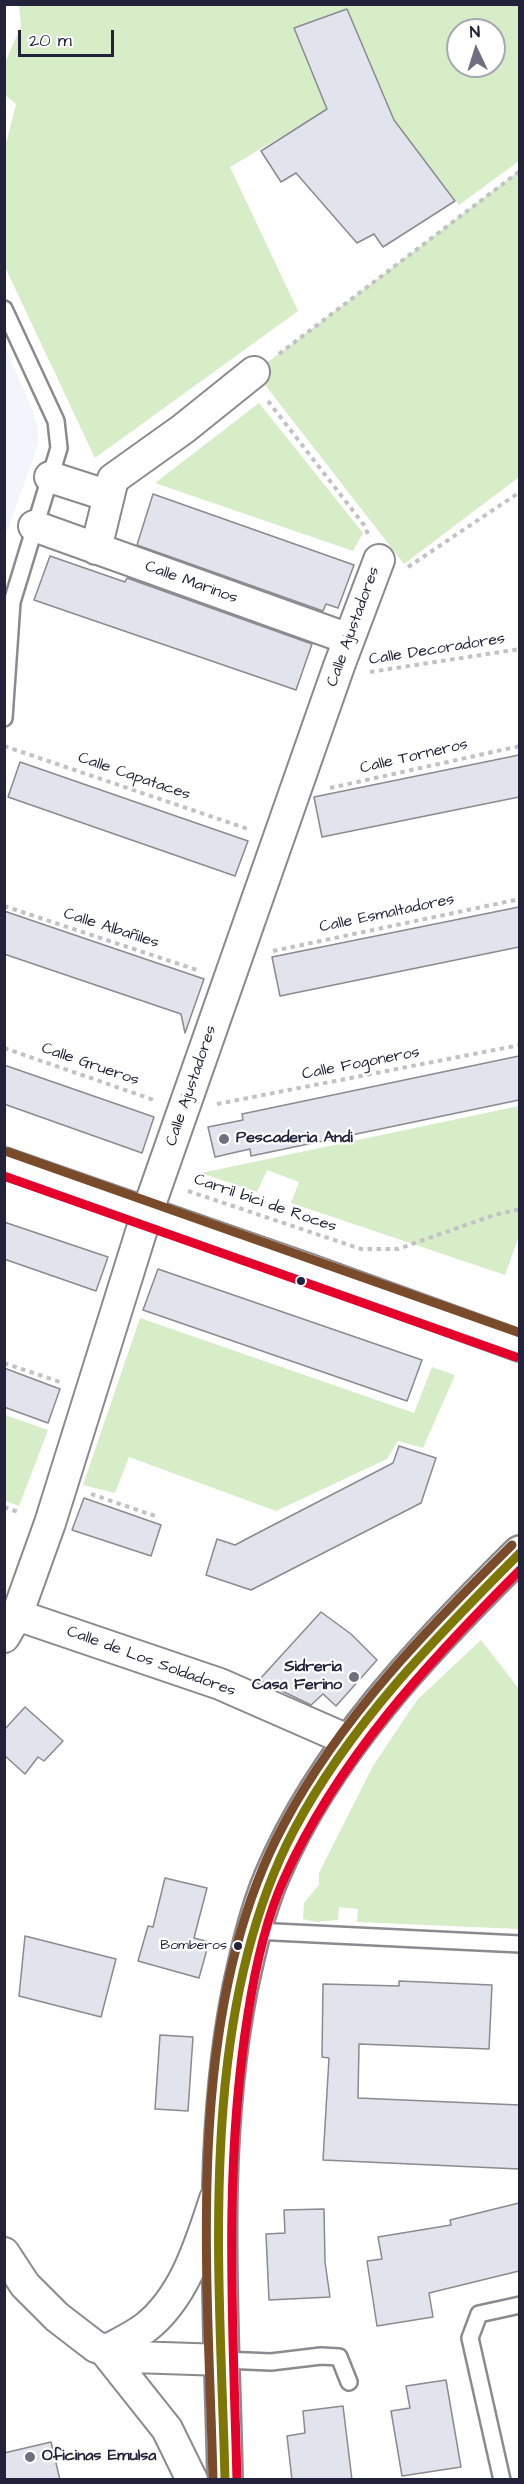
<!DOCTYPE html>
<meta charset="utf-8">
<style>
body{margin:0}
#map{position:relative;width:524px;height:2484px;overflow:hidden;background:#fff;font-family:"Architects Daughter",sans-serif}
canvas{display:block}
.frame{position:absolute;inset:0;border:6px solid #22223b;pointer-events:none}
.north{position:absolute;left:446px;top:18px;width:60px;height:60px;box-sizing:border-box;background:#fff;border:2px solid #a7a7b1;border-radius:50%;rotate:356deg;font-size:16px;font-weight:700;line-height:24px;text-align:center;color:#22223b}
.north::after{content:'';display:block;margin:auto;width:21px;height:27px;background:#6f6f80;clip-path:polygon(50% 0,100% 100%,50% 72%,0 100%)}
.scale{position:absolute;left:18px;top:30px;width:96px;height:27px;box-sizing:border-box;border:3px solid #22223b;border-top:0;padding-left:8px;font-size:18px;line-height:21px;white-space:nowrap;color:#22223b;-webkit-text-stroke:4px #fff;paint-order:stroke}
</style>
<div id="map">
<canvas width="524" height="2484"></canvas>
<div class="frame"></div>
<div class="north">N</div>
<div class="scale">20 m</div>
</div>
<script>
const ctx = document.querySelector('canvas').getContext('2d');
ctx.lineJoin = 'round';
function fill(path, color) {
  ctx.fillStyle = color;
  ctx.fill(path, 'evenodd');
}
function trace(path, color, width, dash) {
  ctx.strokeStyle = color;
  ctx.lineWidth = width;
  ctx.lineCap = dash ? 'butt' : 'round';
  ctx.setLineDash(dash || []);
  ctx.stroke(path);
}
function write(font, color, halo, rows, align = 'center') {
  ctx.font = font + ' "Architects Daughter",sans-serif';
  ctx.lineWidth = 4.5;
  ctx.setLineDash([]);
  ctx.textBaseline = 'middle';
  ctx.strokeStyle = halo;
  ctx.fillStyle = color;
  for (const [text, x, y, turn = 0] of rows) {
    ctx.save();
    ctx.translate(x, y);
    ctx.rotate((+turn || 0) * Math.PI / 180);
    ctx.textAlign = isNaN(turn) ? turn : align;
    if (halo) ctx.strokeText(text, 0, 0);
    ctx.fillText(text, 0, 0);
    ctx.restore();
  }
}
const built = new Path2D(`
 M5,347l28,64 5,19v15l-33,92z`);
const green = new Path2D(`
 M19,5h500v156l-60,44 -65,-85 -47,-111 -53,19 52,125 -25,4 -20,-32 -71,42 68,144 -203,147 -90,-191v-125l2,-2 9,-36 -11,-9v-32l16,-37zM458,30h36v36h-36z
 M519,171v306l-115,87 -149,-192z
 M259,403l104,130 -10,18 -198,-68z
 M519,1106v130l-14,39 -214,-72 8,-21 -32,-12 -10,22 -56,-19z
 M140,1318l274,95 18,-46 23,8 -32,73 -25,-7 -11,18 -111,52 -147,-54 -14,36 -32,-8z
 M5,1415l43,15 -29,76 -14,-5z
 M481,1640l38,49v240l-162,-7 1,-13 -19,-2 -1,13 -23,2 -12,-3 1,-16 15,-18v-12l54,-107 44,-66z`);
const building = new Path2D(`
 M347,9l47,111 61,81 -72,46 -9,-13 -17,9 -61,-70 -15,9 -20,-31 66,-42 -33,-81z
 M153,494l201,71 -16,43 -12,-4 -3,7 -186,-66z
 M50,556l75,26 2,-4 185,66 -16,46 -262,-90z
 M519,755v42l-197,40 -8,-40z
 M20,762l228,79 -13,35 -227,-79z
 M519,907v40l-239,49 -8,-39z
 M4,911l200,68 -19,54 -4,-19 -177,-60z
 M519,1056v44l-268,56 -1,-7 -35,8 -7,-30 35,-7 -1,-6z
 M4,1065l150,52 -12,36 -138,-49z
 M4,1222l104,35 -12,34 -92,-32z
 M158,1269l264,91 -15,41 -264,-91z
 M4,1368l56,21 -12,34 -44,-16z
 M399,1446l37,12 -15,45 -170,87 -45,-15 11,-36 18,6 17,-9 141,-73z
 M84,1498l77,27 -10,31 -79,-26z
 M321,1612l30,22 26,26 -41,46 -13,-12 -12,11 -52,-25z
 M25,1707l38,34 -19,20 -6,-4 -13,17 -21,-19v-25z
 M165,1878l42,10 -13,50 15,4 -10,36 -61,-17 10,-35 5,1z
 M25,1936l91,23 -15,58 -82,-21z
 M399,1981l93,4 -3,64 -130,-5 -1,54 161,7v64l-196,-9 6,-102 -7,-1 1,-73 76,2z
 M160,2035l33,2 -5,74 -33,-2z
 M519,2203v68l-90,22 4,24 -56,9 -10,-65 15,-2 -4,-22 73,-12 -1,-5z
 M324,2209l1,53 5,35 -61,3 -3,-66 19,-1 -1,-23z
 M446,2380l15,87 -59,9 -11,-65 19,-3 -4,-22z
 M343,2406l9,74h-60l-5,-44 18,-3 -2,-22z
 M51,2442l9,38h-56v-27z`);
const path = new Path2D(`
 M279,354l241,-183
 M268,401l96,124 4,9
 M408,567l112,-75
 M370,672l150,-23
 M4,746l244,83
 M330,788l190,-42
 M4,906l196,65
 M273,951l247,-52
 M4,1048l150,52
 M217,1104l303,-59
 M188,1191l173,58h37l96,-34 26,-6
 M4,1363l59,20
 M91,1494l64,22
 M4,1507l17,6`);
const lane = new Path2D(`
 M4,309l52,112 3,27 -47,154 -8,116
 M254,1931l266,13
 M223,2360l48,2 50,-6 18,1 10,25
 M502,2480l-32,-142 9,-24 41,-9`);
const street = new Path2D(`
 M50,477l59,19
 M34,526l315,113
 M96,549l17,-70 70,-50 71,-57
 M4,1163l301,105 215,78
 M17,1615l203,69 130,57
 M4,1637l13,-22 33,-92 97,-310 192,-547 40,-106
 M4,2253l21,32 32,32 39,30 37,10 90,3
 M105,2351c13,-7 28,-14 40,-23 39,-30 55,-83 70,-129
 M105,2351l62,78 25,51`);
const secondary = new Path2D(`
 M225,2480c-3,-164 -17,-330 15,-491 8,-37 17,-78 32,-113 53,-125 153,-229 248,-323`);
const bus1 = new Path2D(`
 M225,2480c-5,-206 -30,-462 69,-650 56,-106 142,-193 226,-277`);
const bus2 = new Path2D(`
 M4,1176l512,181
 M237,2480c-4,-156 -14,-312 11,-466 7,-45 17,-93 36,-135 54,-120 143,-216 236,-309`);
const bus3 = new Path2D(`
 M8,1152l512,181
 M213,2480c-5,-208 -31,-468 71,-656 57,-107 143,-195 228,-279`);
const markers = [
 [224,1139,6,"#6f6f80"],
 [301,1281,5,"#22223b"],
 [354,1677,6,"#6f6f80"],
 [238,1946,5,"#22223b"],
 [30,2457,6,"#6f6f80"]
];
const busNames = [
 ["Bomberos",227,1946]
];
const streetNames = [
 ["Calle Marinos",191,583,20],
 ["Calle Ajustadores",354,627,-70],
 ["Calle Decoradores",437,650,-9],
 ["Calle Torneros",414,757,-13],
 ["Calle Capataces",134,777,19],
 ["Calle Esmaltadores",387,914,-12],
 ["Calle Albañiles",111,929,18],
 ["Calle Fogoneros",361,1064,-11],
 ["Calle Grueros",90,1065,19],
 ["Calle Ajustadores",192,1086,-71],
 ["Carril bici de Roces",265,1204,19],
 ["Calle de Los Soldadores",151,1662,20]
];
const poiNames = [
 ["Pescaderia Andi",236,1139],
 ["Sidreria",342,1668,"right"],
 ["Casa Ferino",342,1686,"right"],
 ["Oficinas Emulsa",42,2457]
];
fill(built, '#f3f5fd');
fill(green, '#d6edc8');
fill(building, '#e2e4ed');
trace(building, '#8a8a8f', 1.5);
trace(lane, '#8a8a8f', 20);
trace(street, '#8a8a8f', 34);
trace(secondary, '#8a8a8f', 38);
trace(path, '#c2c2c4', 4, [4.5, 4.5]);
trace(lane, '#fff', 15);
trace(street, '#fff', 30);
trace(secondary, '#fff', 33);
trace(bus1, '#7d7805', 9);
trace(bus2, '#e4002b', 9);
trace(bus3, '#7a4b2a', 9);
for (const [x, y, r, color] of markers) {
  const dot = new Path2D();
  dot.arc(x, y, r, 0, 2 * Math.PI);
  ctx.fillStyle = color;
  ctx.fill(dot);
  trace(dot, '#fff', 2);
}
write('14px', '#22223b', '#fff', busNames, 'right');
write('16px', '#22223b', '#fff', streetNames);
write('bold 16px', '#22223b', '#fff', poiNames, 'left');
</script>
